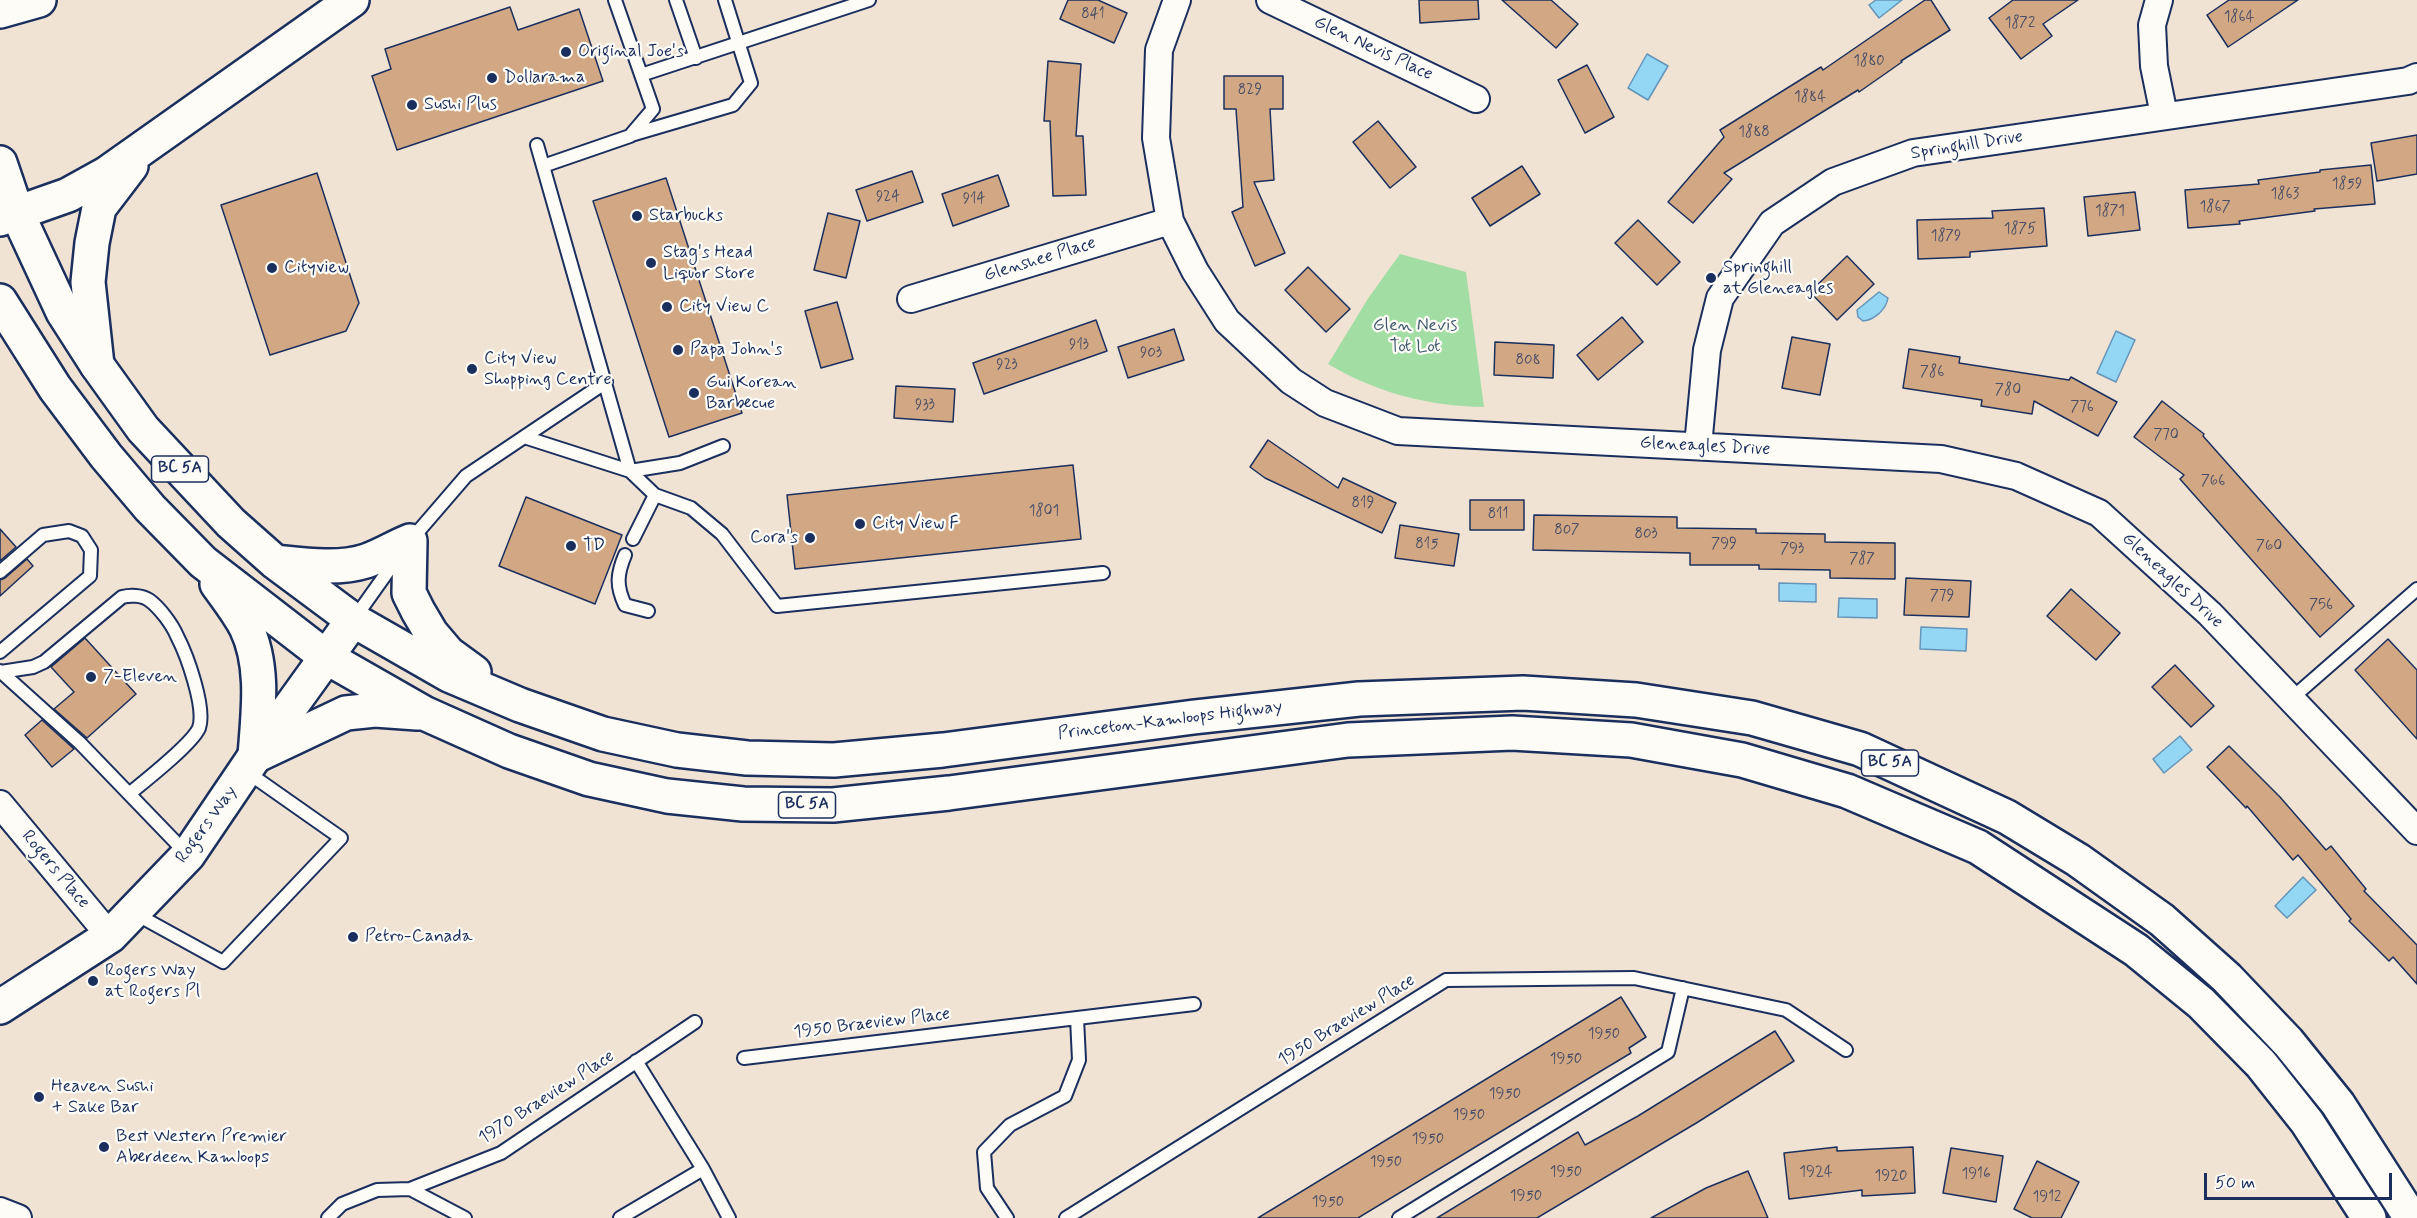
<!DOCTYPE html>
<style>
body{margin:0}
#map{position:relative;width:2417px;height:1218px;overflow:hidden;background:#f0e3d4;font-family:Mynerve,sans-serif}
canvas{display:block}
.scale{position:absolute;left:2204px;top:1173px;width:188px;height:27px;box-sizing:border-box;border:3px solid #1b2f5e;border-top:0;padding-left:8px;font-size:18px;line-height:21px;white-space:nowrap;color:#1b2f5e;-webkit-text-stroke:4px #fdfcf7;paint-order:stroke}
</style>
<div id="map">
<canvas width="2417" height="1218"></canvas>
<div class="scale">50 m</div>
</div>
<script>
const ctx = document.querySelector('canvas').getContext('2d');
ctx.lineJoin = 'round';
function fill(path, color) {
  ctx.fillStyle = color;
  ctx.fill(path, 'evenodd');
}
function trace(path, color, width, dash) {
  ctx.strokeStyle = color;
  ctx.lineWidth = width;
  ctx.lineCap = dash ? 'butt' : 'round';
  ctx.setLineDash(dash || []);
  ctx.stroke(path);
}
function write(font, color, halo, rows, align = 'center') {
  ctx.font = font + ' Mynerve,sans-serif';
  ctx.lineWidth = 4.5;
  ctx.setLineDash([]);
  ctx.textBaseline = 'middle';
  ctx.strokeStyle = halo;
  ctx.fillStyle = color;
  for (const [text, x, y, turn = 0] of rows) {
    ctx.save();
    ctx.translate(x, y);
    ctx.rotate((+turn || 0) * Math.PI / 180);
    ctx.textAlign = isNaN(turn) ? turn : align;
    if (halo) ctx.strokeText(text, 0, 0);
    ctx.fillText(text, 0, 0);
    ctx.restore();
  }
}
const green = new Path2D(`
 M1400,254l66,18 18,135c-56,-1 -107,-14 -156,-43l41,-67z`);
const water = new Path2D(`
 M1876,0h26l-23,18 -10,-13z
 M1647,54l21,12 -20,34 -20,-12z
 M1879,292l9,6c-2,12 -14,22 -25,23l-5,-4 -1,-7z
 M2116,331l19,9 -19,42 -19,-9z
 M1779,583l37,1v18l-37,-1z
 M1839,598l38,1v19l-39,-1z
 M1921,627l46,2 -1,22 -46,-2z
 M2180,736l12,14 -28,23 -11,-14z
 M2303,877l13,13 -29,28 -12,-12z`);
const building = new Path2D(`
 M1068,0h30l29,13 -13,30 -54,-24z
 M1419,0h59l1,19 -59,4z
 M1502,0h49l27,24 -22,24z
 M1925,0h6l19,30 -49,31 1,1 -43,30 -1,-2 -134,83 8,6 -39,44 -25,-21 56,-65 -4,-7 101,-63 2,3z
 M2013,0h65l-35,24 9,12 -31,23 -32,-41z
 M2229,0h69l-70,47 -21,-32z
 M510,7l8,23 61,-21 24,72 -206,69 -25,-74 19,-7 -6,-20z
 M1048,61l33,3 -5,72h7l3,59 -33,1 -3,-75h-6z
 M1587,65l27,52 -29,16 -27,-53z
 M1224,76h59v33h-13l4,71 -20,2 31,71 -30,13 -23,-54 11,-5 -7,-98h-12z
 M1378,121l38,46 -26,21 -37,-46z
 M2417,135v39l-40,7 -6,-38z
 M2371,165l4,39 -61,5 1,2 -76,10 1,3 -52,4 -3,-38 74,-6 -1,-4 62,-8v-2z
 M1522,166l18,28 -50,32 -18,-28z
 M912,171l11,31 -56,19 -11,-31z
 M317,173l42,130 -13,28 -76,24 -49,-150z
 M998,175l11,31 -56,20 -11,-32z
 M666,178l76,235 -73,24 -76,-236z
 M2135,192l5,38 -52,6 -4,-39z
 M2044,208l3,38 -77,6v5l-52,2 -1,-39 76,-2 -1,-7z
 M828,213l32,8 -14,57 -32,-8z
 M1638,220l42,42 -23,23 -42,-42z
 M1847,256l27,28 -37,36 -27,-28z
 M1308,267l42,42 -24,23 -41,-42z
 M837,302l16,57 -32,9 -16,-57z
 M1622,317l21,25 -45,38 -21,-25z
 M1096,320l11,31 -123,43 -11,-31z
 M1174,329l10,31 -56,18 -10,-31z
 M1792,337l38,7 -10,51 -38,-7z
 M1495,342l59,3 -1,33 -59,-3z
 M1909,349l51,8 -1,6 110,17 2,-3 46,25 -19,34 -64,-35 -2,13 -51,-8 1,-6 -79,-12z
 M896,386l59,3 -2,33 -59,-4z
 M2162,401l42,33 -1,2 151,170 -34,31 -140,-158 4,-4 -50,-38z
 M1268,440l70,48 5,-10 53,25 -14,30 -117,-55 -15,-11z
 M1073,465l8,74 -286,30 -8,-74z
 M526,497l96,38 -27,69 -96,-38z
 M1470,500h54v30h-54z
 M1534,515l143,2v11l79,1v4l69,1v8l70,1v36l-65,-1v-8l-71,-1v-4h-69v-12l-157,-3z
 M1400,525l59,9 -5,32 -59,-8z
 M0,529l16,18 -16,14z
 M27,559l6,7 -33,30v-16l5,-2z
 M1906,578l65,3 -2,36 -65,-2z
 M2071,589l49,44 -24,27 -49,-44z
 M85,638l51,56 -49,44 -33,-29 20,-17 -23,-25z
 M2388,639l29,31v69l-62,-69z
 M2175,665l39,41 -23,21 -39,-40z
 M42,720l32,29 -22,18 -27,-32z
 M2229,746l51,51 46,53 5,-4 35,43 -2,2 53,54v39l-24,-27 -4,4 -40,-40 2,-2 -53,-64 -5,5 -46,-54 -1,2 -39,-41z
 M1621,997l25,40 -17,11 2,5 -30,18 -243,147h-100z
 M1775,1031l19,30 -96,61 -161,96h-100l141,-86 7,13 53,-29z
 M1837,1147v4l76,-4 2,46 -53,3v-6l-73,9 -5,-46z
 M1951,1148l52,8 -7,46 -53,-9z
 M2037,1161l42,21 -18,36h-29l-18,-9z
 M1748,1171l20,47h-117l55,-30z`);
const lane = new Path2D(`
 M676,0l20,58
 M641,75l228,-75
 M631,135l102,-30 18,-22 -26,-83
 M537,145l93,326
 M543,166l87,-30 23,-27 -38,-109
 M524,437l106,34 25,24 36,13 31,26 55,72 326,-33
 M630,471l50,-8 43,-17
 M633,539l22,-44
 M410,541l56,-65 140,-94
 M625,555c-8,19 -9,31 0,50l23,6
 M0,572l43,-37 26,-4 13,5 9,14 -1,26 -90,76
 M354,619l44,-62
 M0,671l80,72 107,111
 M0,672l33,-5 11,-5 78,-65c8,-2 20,-2 27,3 10,7 23,24 28,36 10,19 29,72 22,92 -7,16 -54,53 -70,66
 M2291,699l126,-110
 M134,913l89,49 118,-124 -94,-66
 M744,1058l450,-54
 M636,1061l67,108 26,49
 M410,1189l55,29
 M328,1218l14,-14 35,-14 33,-1 91,-36 194,-131
 M620,1218l83,-49
 M1007,1218l-20,-30 -3,-36 26,-27 55,-29 14,-36 -2,-42
 M1066,1218l380,-238 188,-2 152,32 60,40
 M1399,1218l269,-166 15,-64`);
const street = new Path2D(`
 M1177,0l-18,50 -3,88 14,83 25,50 32,50 64,60 34,22 73,28 543,28 75,17 83,37 111,101 207,217
 M1270,0l206,99
 M2159,0l-7,25 2,41 10,49
 M911,299l259,-78
 M1698,446l9,-96 13,-52 52,-75 61,-41 80,-29 495,-72 9,-4
 M0,804l110,132
 M0,1211l18,7`);
const secondary = new Path2D(`
 M0,1007l110,-71 78,-81 67,-99 98,-136`);
const primary = new Path2D(`
 M0,163l17,50 46,99 34,53 46,64 88,94 44,39 78,58 96,55 71,30 83,29 74,16 70,8 87,2 109,-10 251,-33 165,-18 164,-6 113,7 116,18 108,31 147,68 71,43 84,60 65,58 61,64 50,62 73,114
 M0,301l55,87 51,68 44,52 53,54 123,95 98,56 85,38 80,28 78,17 76,8 90,1 116,-12 399,-53 164,-7 119,7 111,20 105,31 131,56 158,103 65,53 60,61 46,58 62,96
 M275,562c29,3 63,8 91,-1 15,-5 29,-14 44,-20l-1,52 9,18 13,22 17,20 26,19
 M217,584c10,14 21,28 29,43 19,39 12,87 9,129l91,-43 29,-3 42,3`);
const highway = new Path2D(`
 M0,11l39,-11
 M0,219l68,-24 38,-21 246,-174
 M0,309l6,3
 M97,365l-9,-83 4,-39 7,-35 32,-42`);
const markers = [
 [566,52,6,"#1b2f5e"],
 [492,78,6,"#1b2f5e"],
 [412,105,6,"#1b2f5e"],
 [637,216,6,"#1b2f5e"],
 [651,263,6,"#1b2f5e"],
 [272,268,6,"#1b2f5e"],
 [1711,278,6,"#1b2f5e"],
 [667,307,6,"#1b2f5e"],
 [678,350,6,"#1b2f5e"],
 [472,369,6,"#1b2f5e"],
 [694,393,6,"#1b2f5e"],
 [860,524,6,"#1b2f5e"],
 [810,538,6,"#1b2f5e"],
 [571,546,6,"#1b2f5e"],
 [91,677,6,"#1b2f5e"],
 [353,937,6,"#1b2f5e"],
 [93,981,6,"#1b2f5e"],
 [39,1097,6,"#1b2f5e"],
 [104,1147,6,"#1b2f5e"]
];
const numberNames = [
 ["841",1093,15],
 ["1864",2239,18],
 ["1872",2020,24],
 ["1880",1869,62],
 ["829",1250,91],
 ["1884",1810,98],
 ["1888",1754,133],
 ["1859",2347,185],
 ["1863",2285,195],
 ["924",888,198],
 ["914",974,200],
 ["1867",2215,208],
 ["1871",2110,212],
 ["1875",2020,230],
 ["1879",1946,237],
 ["913",1079,346],
 ["903",1151,354],
 ["808",1528,361],
 ["923",1007,366],
 ["786",1932,373],
 ["780",2008,391],
 ["933",925,406],
 ["776",2082,408],
 ["770",2166,436],
 ["766",2213,482],
 ["819",1363,504],
 ["1801",1044,512],
 ["811",1498,515],
 ["807",1567,531],
 ["803",1646,535],
 ["815",1427,545],
 ["799",1724,545],
 ["760",2269,547],
 ["793",1792,550],
 ["787",1862,560],
 ["779",1942,597],
 ["756",2321,606],
 ["1950",1604,1035],
 ["1950",1566,1060],
 ["1950",1505,1095],
 ["1950",1469,1116],
 ["1950",1428,1140],
 ["1950",1386,1163],
 ["1950",1566,1173],
 ["1924",1816,1173],
 ["1916",1976,1175],
 ["1920",1891,1177],
 ["1950",1526,1197],
 ["1912",2047,1198],
 ["1950",1328,1203]
];
const shields = [
 [180,469,57],
 [1890,763,57],
 [807,805,57]
];
const shieldNames = [
 ["BC 5A",180,469],
 ["BC 5A",1890,763],
 ["BC 5A",807,805]
];
const streetNames = [
 ["Glen Nevis Place",1373,49,25],
 ["Springhill Drive",1967,146,-9],
 ["Glenshee Place",1040,260,-17],
 ["Gleneagles Drive",1705,447,3],
 ["Gleneagles Drive",2172,581,43],
 ["Princeton-Kamloops Highway",1170,721,-7],
 ["Rogers Way",207,825,-54],
 ["Rogers Place",55,870,50],
 ["1950 Braeview Place",1347,1021,-32],
 ["1950 Braeview Place",872,1024,-7],
 ["1970 Braeview Place",547,1098,-33]
];
const poiNames = [
 ["Original Joe's",578,52],
 ["Dollarama",504,78],
 ["Sushi Plus",424,105],
 ["Starbucks",649,216],
 ["Stag's Head",663,253],
 ["Liquor Store",663,274],
 ["Cityview",284,268],
 ["Springhill",1723,268],
 ["at Gleneagles",1723,289],
 ["City View C",679,307],
 ["Papa John's",690,350],
 ["City View",484,359],
 ["Shopping Centre",484,380],
 ["Gui Korean",706,383],
 ["Barbecue",706,404],
 ["City View F",872,524],
 ["Cora's",798,538,"right"],
 ["TD",583,546],
 ["7-Eleven",103,677],
 ["Petro-Canada",365,937],
 ["Rogers Way",105,971],
 ["at Rogers Pl",105,992],
 ["Heaven Sushi",51,1087],
 ["+ Sake Bar",51,1108],
 ["Best Western Premier",116,1137],
 ["Aberdeen Kamloops",116,1158]
];
const parkNames = [
 ["Glen Nevis",1415,326],
 ["Tot Lot",1415,347]
];
fill(green, '#a2dda3');
fill(water, '#94d7f5');
trace(water, '#6494b9', 1.5);
fill(building, '#d1a883');
trace(building, '#1b2f5e', 1.5);
trace(lane, '#1b2f5e', 16);
trace(street, '#1b2f5e', 30);
trace(secondary, '#1b2f5e', 38);
trace(primary, '#1b2f5e', 38);
trace(highway, '#1b2f5e', 38);
trace(lane, '#fdfcf7', 12);
trace(street, '#fdfcf7', 26);
trace(secondary, '#fdfcf7', 33);
trace(primary, '#fdfcf7', 33);
trace(highway, '#fdfcf7', 33);
for (const [x, y, r, color] of markers) {
  const dot = new Path2D();
  dot.arc(x, y, r, 0, 2 * Math.PI);
  ctx.fillStyle = color;
  ctx.fill(dot);
  trace(dot, '#fdfcf7', 2);
}
write('15px', '#484d67', null, numberNames);
for (const [x, y, w] of shields) {
  const box = new Path2D();
  box.roundRect(x - w / 2, y - 13, w, 26, 4.5);
  ctx.fillStyle = '#fdfcf7';
  ctx.fill(box);
  trace(box, '#1b2f5e', 1.5);
}
write('bold 16px', '#1b2f5e', null, shieldNames);
write('18px', '#1b2f5e', '#fdfcf7', streetNames);
write('18px', '#1b2f5e', '#fdfcf7', poiNames, 'left');
write('18px', '#3d5a6f', '#fdfcf7', parkNames);
</script>
